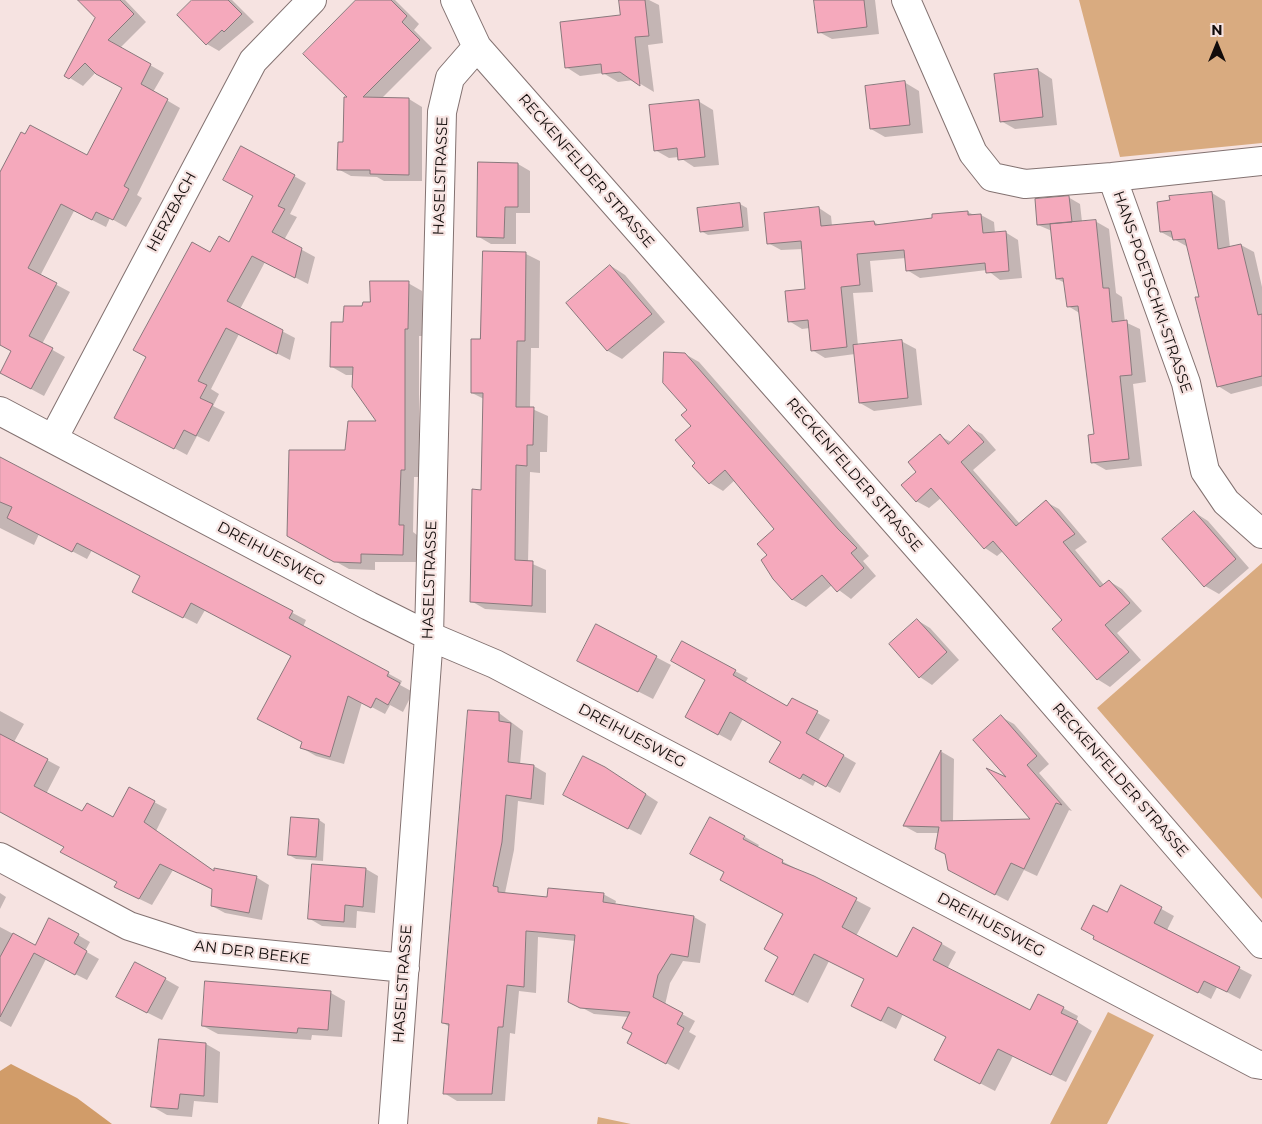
<!DOCTYPE html>
<style>
body{margin:0}
#map{position:relative;width:1262px;height:1124px;overflow:hidden;background:#f6e3e1;font-family:Montserrat,sans-serif}
canvas{display:block}
.north{position:absolute;left:1192px;top:20px;width:50px;height:50px;-webkit-text-stroke:4px #f6e3e1;paint-order:stroke;rotate:0deg;font-size:14px;font-weight:700;line-height:20px;text-align:center;color:#120c0b}
.north::after{content:'';display:block;margin:auto;width:18px;height:22px;background:#120c0b;clip-path:polygon(50% 0,100% 100%,50% 72%,0 100%)}
</style>
<div id="map">
<canvas width="1262" height="1124"></canvas>
<div class="north">N</div>
</div>
<script>
const ctx = document.querySelector('canvas').getContext('2d');
ctx.lineJoin = 'round';
function fill(path, color) {
  ctx.fillStyle = color;
  ctx.fill(path, 'evenodd');
}
function trace(path, color, width, dash) {
  ctx.strokeStyle = color;
  ctx.lineWidth = width;
  ctx.lineCap = dash ? 'butt' : 'round';
  ctx.setLineDash(dash || []);
  ctx.stroke(path);
}
function write(font, color, halo, rows, align = 'center') {
  ctx.font = font + ' Montserrat,sans-serif';
  ctx.lineWidth = 4.5;
  ctx.setLineDash([]);
  ctx.textBaseline = 'middle';
  ctx.strokeStyle = halo;
  ctx.fillStyle = color;
  for (const [text, x, y, turn = 0] of rows) {
    ctx.save();
    ctx.translate(x, y);
    ctx.rotate((+turn || 0) * Math.PI / 180);
    ctx.textAlign = isNaN(turn) ? turn : align;
    if (halo) ctx.strokeText(text, 0, 0);
    ctx.fillText(text, 0, 0);
    ctx.restore();
  }
}
const green = new Path2D(`
 M1079,0h183v143l-142,14z
 M1262,563v336l-165,-191z
 M1108,1012l46,23 -47,89h-57z
 M598,1117l33,7h-34z`);
const forest = new Path2D(`
 M11,1064l66,34 35,26h-112v-53z`);
const shadow = new Path2D(`
 M94,0h31l21,22 -26,26 44,25 -11,19 27,16 -43,87 5,3 -16,29 -16,-9 -4,9 -32,-16 -34,65 30,16 -28,52 23,13 -21,39 -30,-16 -1,-29 -13,-7v-170l87,-18 37,-68 -28,-16 -13,14 -13,-8 26,-61z
 M194,0h38l22,22 -35,29 -12,-7 -28,-29z
 M358,0h37l24,24 -5,6 18,18 -51,51h28l13,8v74h-38l-7,-4 -26,-1 -13,-7 12,-71z
 M620,0h29l10,5 4,38 -15,2 6,47 -20,-12 -16,2 -15,-9 -23,3 -14,-9 56,-51z
 M815,0h60l4,34 -47,5 -13,-7z
 M1038,70l14,9 5,46 -42,4 -14,-8z
 M904,82l15,9 4,42 -38,4 -14,-8z
 M698,101l15,9 6,55 -25,2 -15,-10 -10,1 -14,-8z
 M480,163l38,1 12,7v42h-14v31h-25l-12,-7z
 M294,176l12,7 -16,31 7,3 -13,23 31,17 -7,27 -43,-22 -25,47 55,29 -5,22 -51,-26 -28,55 8,5 -6,12 12,6 -16,30 -12,-6 -10,19 -58,-31 82,-170 18,-10z
 M1212,193l13,8 5,47 11,-3 13,7 8,35v99l-31,8 -13,-8 -30,-139 -27,-15z
 M1068,197l12,7 2,18 13,-1 14,8 7,64 6,4 3,25 15,7 6,53 -13,2 9,82 -36,4 -14,-8 3,-27 -14,-121 -13,-8 -3,-23 -8,-4 -5,-48 -14,-6z
 M740,204l7,4 2,23 -41,4 -7,-4z
 M819,208l12,8 1,10 42,-4 5,3 54,-6 35,-7 6,3h7l13,7 1,11 10,-1 13,8 4,38 -22,2 -13,-10 -67,8 -13,-8 -1,-12 -36,3 3,31 -20,1 5,53 43,-5 15,8 6,56 -48,6 -14,-8 -5,-49 -30,4 -13,-8 -2,-22 -8,1 -13,-8 17,-31 -3,-41 -22,1 -13,-7z
 M484,253l42,1 14,7 -1,87h-8l-1,60 18,8 -1,36h-7v21l-10,-1 -2,90 18,8v43l-61,-4 -14,-8 11,-110 2,-92 -12,-6 9,-53z
 M611,266l14,9 40,47 -43,37 -14,-8 -41,-48z
 M408,283l14,8v45h-3v141h-5l-1,55 4,3v27h-42v8l-26,-1 -61,-34 58,-84 33,-28 -25,-48h-8l-14,-8 12,-44 19,-16z
 M685,354l14,8 170,194 -6,5 13,15 -25,23 -19,-14 -26,22 -13,-7 -19,-22 -5,-23 7,-25 -41,-50 -12,11 -13,-8 -13,-20 -8,-53z
 M969,427l13,7 14,16 -23,20 47,54 26,-22 13,7 28,33 -12,8 29,35 5,-4 13,8 20,22 -25,22 24,27 -31,27 -13,-8 -33,-59 -61,-69 -6,5 -12,-8 -44,-50 -12,10 -13,-7 2,-29 22,-36 11,6z
 M0,458l306,162 -3,7 99,54 -2,4 13,7 -10,20 -13,-7 -5,9 -23,-12 -18,62 -28,-8 -14,-8 1,-6 -10,-86 -88,-46 -8,14 -49,-25 -6,-23 -50,-26 -5,9 -48,-25 -5,11 -34,-17z
 M1194,512l14,9 41,47 -30,26 -14,-8z
 M917,620l13,8 29,32 -27,25 -12,-8z
 M597,626l74,39 -18,34 -75,-38z
 M735,671l13,7 -3,5 43,24 4,-8 38,21 -12,21 38,22 -16,30 -24,-13 -3,6 -42,-24 11,-20 -39,-23 -12,22 -31,-17z
 M0,711l24,13 -10,18 46,25 -14,27 37,19 31,5 40,-16 13,7 -11,22 59,41 41,5 13,8 -7,35 -37,-7 -13,-7 1,-16 -40,-20 -21,35 -23,-11 -11,-12 -53,-36 -65,-34z
 M499,713l24,18 -3,34 14,1 12,7 -2,32 -26,-4 -4,49 -9,43 43,5 55,-4 13,7 -1,4 79,12 12,7 -6,39 -17,-2 -13,22 -5,22 30,16 -6,11 7,4 -17,34 -38,-21 -12,-32 -35,-3 -25,-13 6,-60 -37,-4 -2,56 -17,-2 -4,43 -5,-1 -5,68h-48l-13,-8 6,-66 -7,-4z
 M1001,717l13,7 35,40 -10,9 33,38 -3,-1 -32,66 -13,-6 -16,31 -46,-24 -23,-44h-22l-13,-7 38,-74 12,7 -1,63 79,-1 -21,-40z
 M618,776l40,26 -17,33 -64,-33z
 M319,820l6,4 -2,37 -27,-2 -7,-4z
 M745,837l14,8 -2,3 114,60 -15,28 41,22 17,-30 42,24 -9,17 83,43 33,-4 15,8 -2,5 16,10 -26,51 -53,-26 -18,35 -44,-23 -3,-31 -45,-23 -7,15 -29,-15 -1,-34 -37,-19 -21,42 -27,-14 -2,-33 5,-42 -43,-69z
 M366,869l12,7 -3,37 -18,-2 -1,17 -34,-2 -12,-7z
 M1122,887l52,29 -7,14 85,45 -12,24 -23,-12 -6,12 -103,-54 -1,-31z
 M0,893l6,4 -6,12z
 M0,927l36,19 42,-11 12,7 -5,9 14,8 -12,21 -41,-21 -35,68 -11,-6z
 M165,979l14,8 -17,33 -30,-15z
 M331,993l14,8 -3,36 -30,-2 -1,5 -93,-6 -15,-8z
 M160,1041l46,3 14,8 -2,51 -24,-2 -2,16 -25,-2 -14,-8z`);
const building = new Path2D(`
 M78,0h42l14,14 -26,26 43,24 -10,20 27,15 -44,87 5,3 -16,31 -17,-8 -4,8 -31,-16 -33,64 29,15 -28,53 24,12 -22,41 -31,-16 11,-22 -11,-6v-173l21,-40 4,2 5,-9 57,30 35,-67 -26,-14 -11,-11 -16,16 -5,-3 31,-58z
 M192,0h36l14,14 -18,18 -2,-2 -16,15 -29,-30z
 M356,0h35l16,16 -5,6 18,18 -57,57 46,1v77l-39,-1v-4h-33l1,-28h5l1,-45h3l-44,-43z
 M619,0h26l4,36 -14,1 5,49 -20,-14 -18,2 -1,-10 -36,4 -5,-46 60,-7z
 M814,0h50l3,27 -49,6z
 M1038,69l5,48 -43,5 -6,-48z
 M905,81l5,44 -40,4 -5,-43z
 M699,100l6,57 -27,3 -1,-12 -23,3 -5,-46z
 M241,146l54,29 -17,31 7,3 -13,23 30,16 -7,30 -43,-22 -25,45 56,29 -6,24 -51,-26 -28,53 9,4 -7,13 13,6 -17,32 -12,-6 -10,19 -60,-31 32,-61 -13,-7 59,-108 18,10 9,-16 10,6 24,-46 -30,-16z
 M478,162l40,1v44h-13l-1,31 -27,-1z
 M1212,192l6,57 23,-5 17,71 4,-1v62l-45,11 -22,-90h4l-14,-58 -12,1 -2,-9 -11,1 -3,-30 13,-2 -1,-4z
 M1069,196l3,26 -35,3 -2,-26z
 M740,203l3,24 -43,5 -3,-24z
 M819,207l2,19 53,-5 1,4 57,-7v-4l36,-3v4l13,-1 2,19 23,-2 3,40 -23,2 -1,-10 -79,8 -2,-21 -47,4 3,31 -19,2 6,60 -36,4 -3,-31 -20,2 -3,-31 20,-2 -4,-48 -34,3 -3,-31z
 M1096,220l7,68h6l3,34 15,-2 5,55 -12,1 9,83 -38,4 -3,-28 6,-1 -16,-128 -11,1 -4,-29 -7,1 -6,-55z
 M483,251l43,1 -1,89h-8l-1,66h18l-1,38h-6v21l-11,-1 -1,95 18,1 -1,45 -62,-4 2,-113 9,1 2,-97h-12v-54h9z
 M610,265l42,49 -45,37 -41,-48z
 M370,281h39l-1,48h-3v141h-4l-2,55h5l-1,30 -42,-1v9l-27,-1 -47,-26 2,-86h56l3,-29h28l-24,-34 1,-20h-23l1,-45h12l1,-16h18l1,-4h7z
 M902,340l6,58 -49,5 -6,-58z
 M664,352l21,1 153,176 19,19 -6,5 13,15 -27,24 -15,-17 -30,25 -19,-21 -12,-19 6,-5 -10,-11 17,-15 -49,-59 -16,14 -17,-18 3,-3 -20,-23 16,-14 -10,-11 6,-5 -24,-27z
 M969,425l15,17 -23,20 55,64 30,-26 29,34 -12,8 37,45 9,-7 21,23 -25,22 24,27 -32,28 -45,-51 10,-9 -69,-79 -9,8 -53,-61 -15,14 -15,-17 15,-13 -8,-10 32,-28 8,10z
 M0,457l293,154 -4,7 100,54 -2,4 13,7 -12,22 -12,-7 -5,10 -23,-12 -18,61 -30,-9 2,-6 -45,-23 34,-63 -100,-53 -8,15 -51,-26 8,-16 -63,-33 -5,9 -65,-34 5,-11 -12,-5z
 M1194,511l42,48 -32,28 -42,-48z
 M917,619l30,33 -28,26 -30,-34z
 M596,624l61,32 -19,36 -61,-31z
 M682,641l54,29 -3,5 54,31 5,-8 26,13 -12,22 38,22 -18,32 -23,-13 -3,5 -31,-17 12,-20 -51,-30 -12,23 -33,-18 20,-37 -34,-19z
 M468,710l31,2v9l12,2 -3,39 26,3 -3,34 -25,-4 -4,47 -9,44 5,1v5l49,5 1,-9 56,5 -1,9 91,14 -6,41 -17,-3 -13,21 -5,22 30,16 -6,11 7,4 -18,36 -39,-21 5,-10 -10,-5 8,-16 -50,-4 -12,-6 7,-67 -49,-4 -2,56 -17,-2 -4,42h-5l-6,67h-49l6,-70 -7,-1z
 M1001,715l36,41 -10,9 35,40 -6,-2 -32,66 -13,-6 -16,32 -47,-25 -3,-16 -10,-5 4,-22 -36,-1 38,-76v71l89,-2 -44,-51 20,9 -33,-37z
 M0,734l48,25 -14,27 48,25 5,-8 26,14 16,-30 26,14 -11,21 70,49v-3l43,8 -8,37 -38,-7 1,-17 -52,-25 -21,35 -25,-12 3,-5 -57,-30 4,-5 -64,-35z
 M583,756l22,11 41,27 -18,35 -65,-34z
 M291,817l28,2 -3,38 -28,-2z
 M710,817l35,19 -2,3 40,21 -1,3 32,13 43,22 -15,29 55,30 16,-30 29,16 -9,17 97,50 8,-16 26,13 -3,6 17,8 -27,54 -53,-26 -18,35 -46,-24 12,-23 -58,-30 -7,14 -30,-15 13,-27 -50,-25 -21,41 -28,-14 13,-24 -14,-8 19,-35 -63,-34 4,-8 -34,-18z
 M312,864l54,4 -3,39 -18,-2 -1,17 -36,-3z
 M1121,885l41,22 -8,16 86,44 -13,25 -23,-11 -6,12 -105,-54 1,-3 -13,-7 12,-24 14,7z
 M49,918l30,16 -5,9 13,8 -12,24 -41,-22 -34,64v-60l13,-24 22,12z
 M135,962l31,16 -19,35 -31,-16z
 M205,981l126,10 -3,39 -30,-2 -1,5 -95,-7z
 M159,1039l47,4 -2,53 -24,-2 -2,15 -27,-2z`);
const minor = new Path2D(`
 M455,0l22,47 496,563 289,334
 M906,0l67,153 19,24 33,7 87,-7 150,-16
 M1112,177l74,206 19,88 21,31 36,32
 M0,411l369,195 60,30 66,28 761,400 6,1
 M53,439l200,-378 59,-61
 M0,857l129,69 65,21 211,21
 M393,1124l36,-488 13,-524 8,-34 27,-31`);
const streetNames = [
 ["RECKENFELDER STRASSE",586,171,49],
 ["HASELSTRASSE",441,176,-88],
 ["HERZBACH",172,212,-62],
 ["HANS-POETSCHKI-STRASSE",1152,292,71],
 ["RECKENFELDER STRASSE",854,475,49],
 ["DREIHUESWEG",271,554,28],
 ["HASELSTRASSE",430,580,-88],
 ["DREIHUESWEG",632,736,28],
 ["RECKENFELDER STRASSE",1120,780,49],
 ["DREIHUESWEG",991,925,28],
 ["AN DER BEEKE",252,953,7],
 ["HASELSTRASSE",403,984,-86]
];
fill(green, '#d9ab80');
fill(forest, '#d19c69');
fill(shadow, '#0003');
fill(building, '#f5a9bc');
trace(building, '#89787c', 1);
trace(minor, '#837271', 30);
trace(minor, '#fff', 28);
write('15px', '#120c0b', '#f6e3e1', streetNames);
</script>
